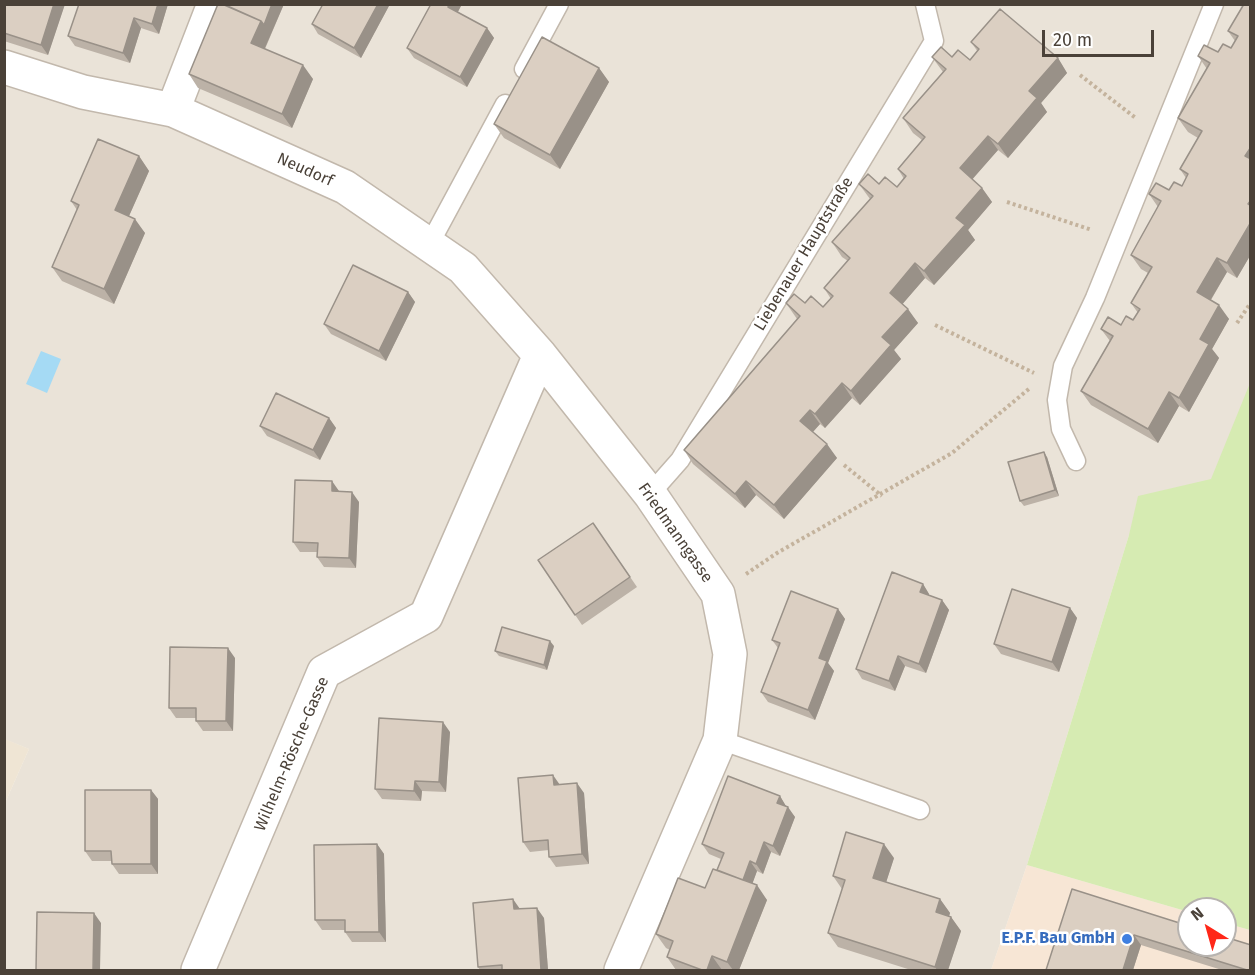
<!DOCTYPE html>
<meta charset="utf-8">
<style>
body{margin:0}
#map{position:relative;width:1255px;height:975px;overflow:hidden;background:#f5f1ea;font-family:"Fira Sans",sans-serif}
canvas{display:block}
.frame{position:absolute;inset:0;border:6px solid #4a4138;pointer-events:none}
.north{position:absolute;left:1177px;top:897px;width:60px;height:60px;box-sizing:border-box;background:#fff;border:2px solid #b7b3af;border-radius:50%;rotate:323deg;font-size:16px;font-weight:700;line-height:24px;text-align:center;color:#4a4138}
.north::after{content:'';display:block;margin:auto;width:21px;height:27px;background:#ff2718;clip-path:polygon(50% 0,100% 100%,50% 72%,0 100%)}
.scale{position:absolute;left:1042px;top:30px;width:112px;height:27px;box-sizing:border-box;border:3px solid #4a4138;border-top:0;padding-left:8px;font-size:18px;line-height:21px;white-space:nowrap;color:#4a4138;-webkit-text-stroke:4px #fff;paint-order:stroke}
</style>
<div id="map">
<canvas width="1255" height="975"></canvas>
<div class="frame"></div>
<div class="north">N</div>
<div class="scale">20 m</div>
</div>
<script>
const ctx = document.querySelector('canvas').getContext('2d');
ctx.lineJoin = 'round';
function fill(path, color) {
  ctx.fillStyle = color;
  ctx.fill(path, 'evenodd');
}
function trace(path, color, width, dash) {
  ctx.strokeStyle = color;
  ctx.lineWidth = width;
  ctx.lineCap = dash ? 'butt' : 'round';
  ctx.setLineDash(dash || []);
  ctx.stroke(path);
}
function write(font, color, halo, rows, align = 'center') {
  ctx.font = font + ' "Fira Sans",sans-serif';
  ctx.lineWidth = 5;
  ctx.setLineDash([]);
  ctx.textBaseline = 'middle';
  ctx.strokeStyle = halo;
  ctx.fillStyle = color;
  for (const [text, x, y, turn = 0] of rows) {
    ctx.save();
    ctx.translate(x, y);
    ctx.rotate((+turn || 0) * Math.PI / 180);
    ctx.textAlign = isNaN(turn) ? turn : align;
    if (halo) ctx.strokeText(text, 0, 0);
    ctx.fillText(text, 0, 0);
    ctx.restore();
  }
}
const residential = new Path2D(`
 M5,5h1245v562l-121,-32 -102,330 -36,105h-986v-167l24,-54 -25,-10z`);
const commercial = new Path2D(`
 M1027,865l162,47v33h36v-22l25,7v40h-259z`);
const education = new Path2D(`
 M5,739l24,10 -24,54z`);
const green = new Path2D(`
 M1250,383v547l-25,-7v-14h-36v3l-162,-47 102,-330 9,-39 73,-17z`);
const water = new Path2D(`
 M41,351l20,8 -14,34 -21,-9z`);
const path = new Path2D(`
 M1080,75l57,44
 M1007,202l85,28
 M1237,323l13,-19
 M935,325l99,48
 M844,465l38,31
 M746,574l31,-21 175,-100 78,-65`);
const service = new Path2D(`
 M524,69l35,-65
 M429,245l76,-141
 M1076,461l-15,-32 -4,-29 6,-34 32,-68 119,-294
 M650,494l30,-34 254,-419 -9,-37
 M720,740l200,70`);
const minor = new Path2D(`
 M4,67l79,25 90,18 172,77 118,81 77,87 110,139 68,100 12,60 -10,86 -99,230
 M173,110l41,-106
 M198,970l126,-298 102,-56 114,-261`);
const wall = new Path2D(`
 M4,4h61l-17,51 -44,-14z
 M79,4h89l-9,30 -18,-6 -11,35 -55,-17 -7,-10z
 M218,4h66l-19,45 48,30 -21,49 -94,-40 -9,-14z
 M390,4l-29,54 -43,-24 -6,-10z
 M431,4h31l-4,8 29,16 7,10 -27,49 -53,-29 -7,-10z
 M1251,4v250l-14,24 -10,-6 -16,28 18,19 -17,30 7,9 -30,54 -10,-6 -21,37 -67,-38 -10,-14 29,-50 -9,-12 20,-4 12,-5 5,-7 -7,-10 17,-30 -7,-4 -10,-14 27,-48 -9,-13 20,-4 13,-4 4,-8 -6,-9 18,-31 -10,-6 -10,-14 29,-49 -9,-13 20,-4 13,-4 4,-7 -7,-10z
 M971,42l87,16 9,15 -26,30 6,9 -39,46 -10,-8 -26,29 10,9 10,14 -24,28 7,10 -41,45 -9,-7 -23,26 16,19 -24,27 7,9 -41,46 -8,-7 -27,30 -5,-4 -7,8 24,26 -53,61 -28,-24 -11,13 -52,-44 -9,-14 113,-131 -11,-16h19l18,4 8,-8 -7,-11 24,-27 -6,-4 -10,-15 38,-43 -11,-15h20l18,3 7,-8 -6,-10 24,-29 -9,-7 -10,-15 40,-46 -11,-15h20l18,3 8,-8z
 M599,68l10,14 -49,87 -56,-31 -10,-14z
 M139,156l10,15 -20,45 16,17 -31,71 -52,-23 -10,-14 25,-57 -6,-9z
 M408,292l7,10 -29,59 -55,-27 -7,-10z
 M329,418l7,10 -16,32 -53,-24 -7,-10z
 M1047,457l12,39 -35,10 -4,-5z
 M339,491v1l20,10 -3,66 -32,-1 -7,-10v-5h-17l-7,-10z
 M593,523l44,64 -55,38 -44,-65z
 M923,584l6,10v1l13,5 7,10 -23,63 -21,-7 -10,25 -33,-12 -6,-10z
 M1070,608l7,10 -18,54 -58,-18 -7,-10z
 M838,609l7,10 -17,44 6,8 -19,49 -47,-18 -7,-10 17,-44 -6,-8z
 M554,646l-7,24 -48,-14 -4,-5z
 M235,658l-2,73h-30l-7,-10v-3h-20l-7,-10z
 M450,732l-4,60 -24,-1 -1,10 -39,-2 -7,-10z
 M560,784l24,9 5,71 -33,3 -7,-10v-7l-19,2 -7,-10z
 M151,790l7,9v75h-39l-7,-10v-3h-20l-7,-10z
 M780,796l6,11 9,10 -15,39 -9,-4 -8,22 -6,-3 -5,13 15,16 -28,70h-63l-9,-13 3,-7 -4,-2 -10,-14 49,-46 12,-18 4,-11 -12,-5 -7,-10z
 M377,844l7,10 2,88h-34l-7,-10v-2h-23l-7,-10z
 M894,858l-8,24 54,17 10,14 -1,3 2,1 10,14 -13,39h-37l-73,-23 -10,-14 14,-44 -9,-13z
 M1072,889l179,81h-29l-81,-25 -8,25h-87z
 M520,909l24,9 4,52h-68l-2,-3z`);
const shadedWall = new Path2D(`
 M54,4h11l-17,51 -7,-10z
 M158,4h10l-9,30 -7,-10z
 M272,4h12l-23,53 -10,-14 10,-22z
 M378,4h12l-29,54 -7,-10z
 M449,4h13l-7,13 -7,-10z
 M134,18l7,10 -11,35 -7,-10z
 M487,28l7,10 -27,49 -7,-10z
 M1058,58l9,15 -26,30 6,9 -39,46 -10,-14 31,-53z
 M303,65l10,14 -21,49 -10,-14z
 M599,68l10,14 -49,87 -10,-14z
 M988,136l10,14 -28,32 -10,-14z
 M1251,147v16l-6,-7z
 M139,156l10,15 -24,54 -10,-15z
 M982,188l10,14 -24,28 7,10 -41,45 -10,-14 32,-53z
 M135,219l10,14 -31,71 -10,-15z
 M1251,222v32l-14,24 -10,-15z
 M1217,258l10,14 -20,34 -10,-14z
 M915,263l10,15 -25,29 -10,-14z
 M408,292l7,10 -29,59 -7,-10z
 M1219,305l10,14 -17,30 7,9 -30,54 -10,-14 21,-59z
 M908,309l10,14 -24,27 7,9 -41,46 -9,-14 31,-54z
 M842,383l10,15 -27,30 -10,-14z
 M1169,392l10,14 -21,37 -10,-14z
 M810,410l10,14 -10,11 -10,-14z
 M329,418l7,10 -16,32 -7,-10z
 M827,444l10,14 -53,61 -10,-14z
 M1044,452l3,5 12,39 -4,-6z
 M332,481l7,10v10l-7,-10z
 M746,481l10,14 -11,13 -10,-14z
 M352,492l7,10 -3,66 -7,-10z
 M923,584l6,10 -2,8 -7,-10z
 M942,600l7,10 -23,63 -7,-9z
 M1070,608l7,10 -18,54 -7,-10z
 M838,609l7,10 -17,44 6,8 -19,49 -7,-10 11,-52z
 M550,641l4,5 -7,24 -3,-5z
 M228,648l7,10 -2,73 -7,-10z
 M898,656l7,10 -10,25 -6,-10z
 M443,722l7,10 -4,60 -7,-10z
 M553,775l7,10h-6z
 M415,781l7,10 -1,10 -7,-10z
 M577,783l7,10 5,71 -7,-10z
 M151,790l7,9v75l-7,-10z
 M780,796l6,10 -2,7 -7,-10z
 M788,807l7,10 -15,39 -7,-10z
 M764,842l7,10 -8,22 -7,-10z
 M377,844l7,10 2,88 -7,-10z
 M884,844l10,14 -11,34 -10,-14z
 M750,861l7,10 -8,22 -7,-10z
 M757,885l10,15 -28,70h-6l-6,-8z
 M513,899l7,10h-6z
 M940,899l10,14 -4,13 -10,-14z
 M537,908l7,10 4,52h-7z
 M94,913l7,10 -1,47h-7z
 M951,917l10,14 -13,39h-11l-2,-3z
 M1134,935l7,10 -8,25h-10z
 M712,956l10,14h-15z`);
const building = new Path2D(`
 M4,4h50l-13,41 -37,-12z
 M79,4h79l-6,20 -18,-6 -11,35 -55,-17z
 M218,4h4l39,17 -10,22 52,22 -21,49 -93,-40z
 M223,4h49l-8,21 -3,-4z
 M323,4h55l-24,44 -42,-24z
 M431,4h18l-1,3 39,21 -27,49 -53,-29z
 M1244,4h7v143l-6,9 6,3v41l-3,4 3,2v16l-24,41 -10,-5 -20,34 22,13 -19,34 9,5 -30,54 -10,-6 -21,37 -67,-38 32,-55 -12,-7 7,-12 13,8 5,-9 7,4 7,-11 -9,-6 21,-36 -21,-12 30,-54 -12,-7 7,-11 13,7 5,-8 8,4 6,-12 -8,-5 22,-38 -24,-13 32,-55 -12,-7 6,-11 14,7 5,-8 8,4 7,-12 -10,-5z
 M1000,9l58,49 -29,33 8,7 -39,46 -10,-8 -28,32 22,20 -26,30 9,7 -41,46 -9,-8 -25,30 18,16 -26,28 9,8 -40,46 -9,-8 -27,31 -5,-4 -10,11 27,23 -53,61 -28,-24 -11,13 -51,-44 116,-134 -14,-13 8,-9 11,9 6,-7 12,11 10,-11 -9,-8 26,-30 -18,-16 41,-46 -14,-12 9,-10 11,10 6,-7 12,10 9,-11 -8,-7 27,-32 -22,-19 43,-49 -14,-12 9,-10 11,10 6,-7 12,10 9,-11 -8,-7z
 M542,37l57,31 -49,87 -56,-31z
 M98,139l41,17 -24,54 20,9 -31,70 -52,-22 27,-62 -8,-4z
 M353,265l55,27 -29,59 -55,-27z
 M276,393l53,25 -16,32 -53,-24z
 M1044,452l11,38 -35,11 -12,-39z
 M295,480l37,1v10l20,1 -3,66 -32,-1 1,-14 -25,-1z
 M593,523l37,54 -55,38 -37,-55z
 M892,572l31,12 -3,8 22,8 -23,64 -21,-8 -9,25 -33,-12z
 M1012,589l58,19 -18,54 -58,-18z
 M791,591l47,18 -19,49 8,3 -19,49 -47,-18 19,-49 -8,-3z
 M502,627l48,14 -6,24 -49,-14z
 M170,647l58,1 -2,73h-30v-13h-27z
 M379,718l64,4 -4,60 -24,-1 -1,10 -39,-2z
 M553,775l1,10 23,-2 5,71 -33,3 -1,-17 -25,2 -5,-64z
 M728,776l52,20 -3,7 11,4 -15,39 -9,-4 -8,22 -6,-3 -7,19 -26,-10 7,-17 -22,-9z
 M85,790h66v74h-39l-1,-13h-26z
 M846,832l38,12 -11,34 67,21 -4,13 15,5 -16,50 -107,-34 17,-53 -12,-4z
 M377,844l2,88h-34v-12h-30l-1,-75z
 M713,869l44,16 -30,77 -15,-6 -5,14h-5l-35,-13 6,-16 -17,-7 22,-56 27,10z
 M1072,889l117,37v19h36v-8l26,8v25h-4l-113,-35 -11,35h-77z
 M513,899l1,10 23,-1 4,62h-39v-5l-24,2 -5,-64z
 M37,912l57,1 -1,57h-57z`);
const markers = [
 [1127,939,6,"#3f7fe0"]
];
const streetNames = [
 ["Neudorf",305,170,24],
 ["Liebenauer Hauptstraße",804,254,-59],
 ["Friedmanngasse",675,533,55],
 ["Wilhelm-Rösche-Gasse",292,754,-67]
];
const shopNames = [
 ["E.P.F. Bau GmbH",1115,939]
];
fill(residential, '#eae3d8');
fill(commercial, '#f7e6d5');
fill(education, '#efe5d4');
fill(green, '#d6ebb2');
fill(water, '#a5daf4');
trace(service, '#c2b8ac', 21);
trace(minor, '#c2b8ac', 36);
trace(path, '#c4b39d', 4, [3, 3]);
trace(service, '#fff', 18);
trace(minor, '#fff', 33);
fill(wall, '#bcb2a7');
fill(shadedWall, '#999188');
fill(building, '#dbcfc2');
trace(building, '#999188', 1.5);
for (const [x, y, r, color] of markers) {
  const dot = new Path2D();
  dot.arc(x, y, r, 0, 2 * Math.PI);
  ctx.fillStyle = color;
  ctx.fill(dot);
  trace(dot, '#fff', 2);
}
write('16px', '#4a4138', '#fff', streetNames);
write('bold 16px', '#366cbe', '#fff', shopNames, 'right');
</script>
